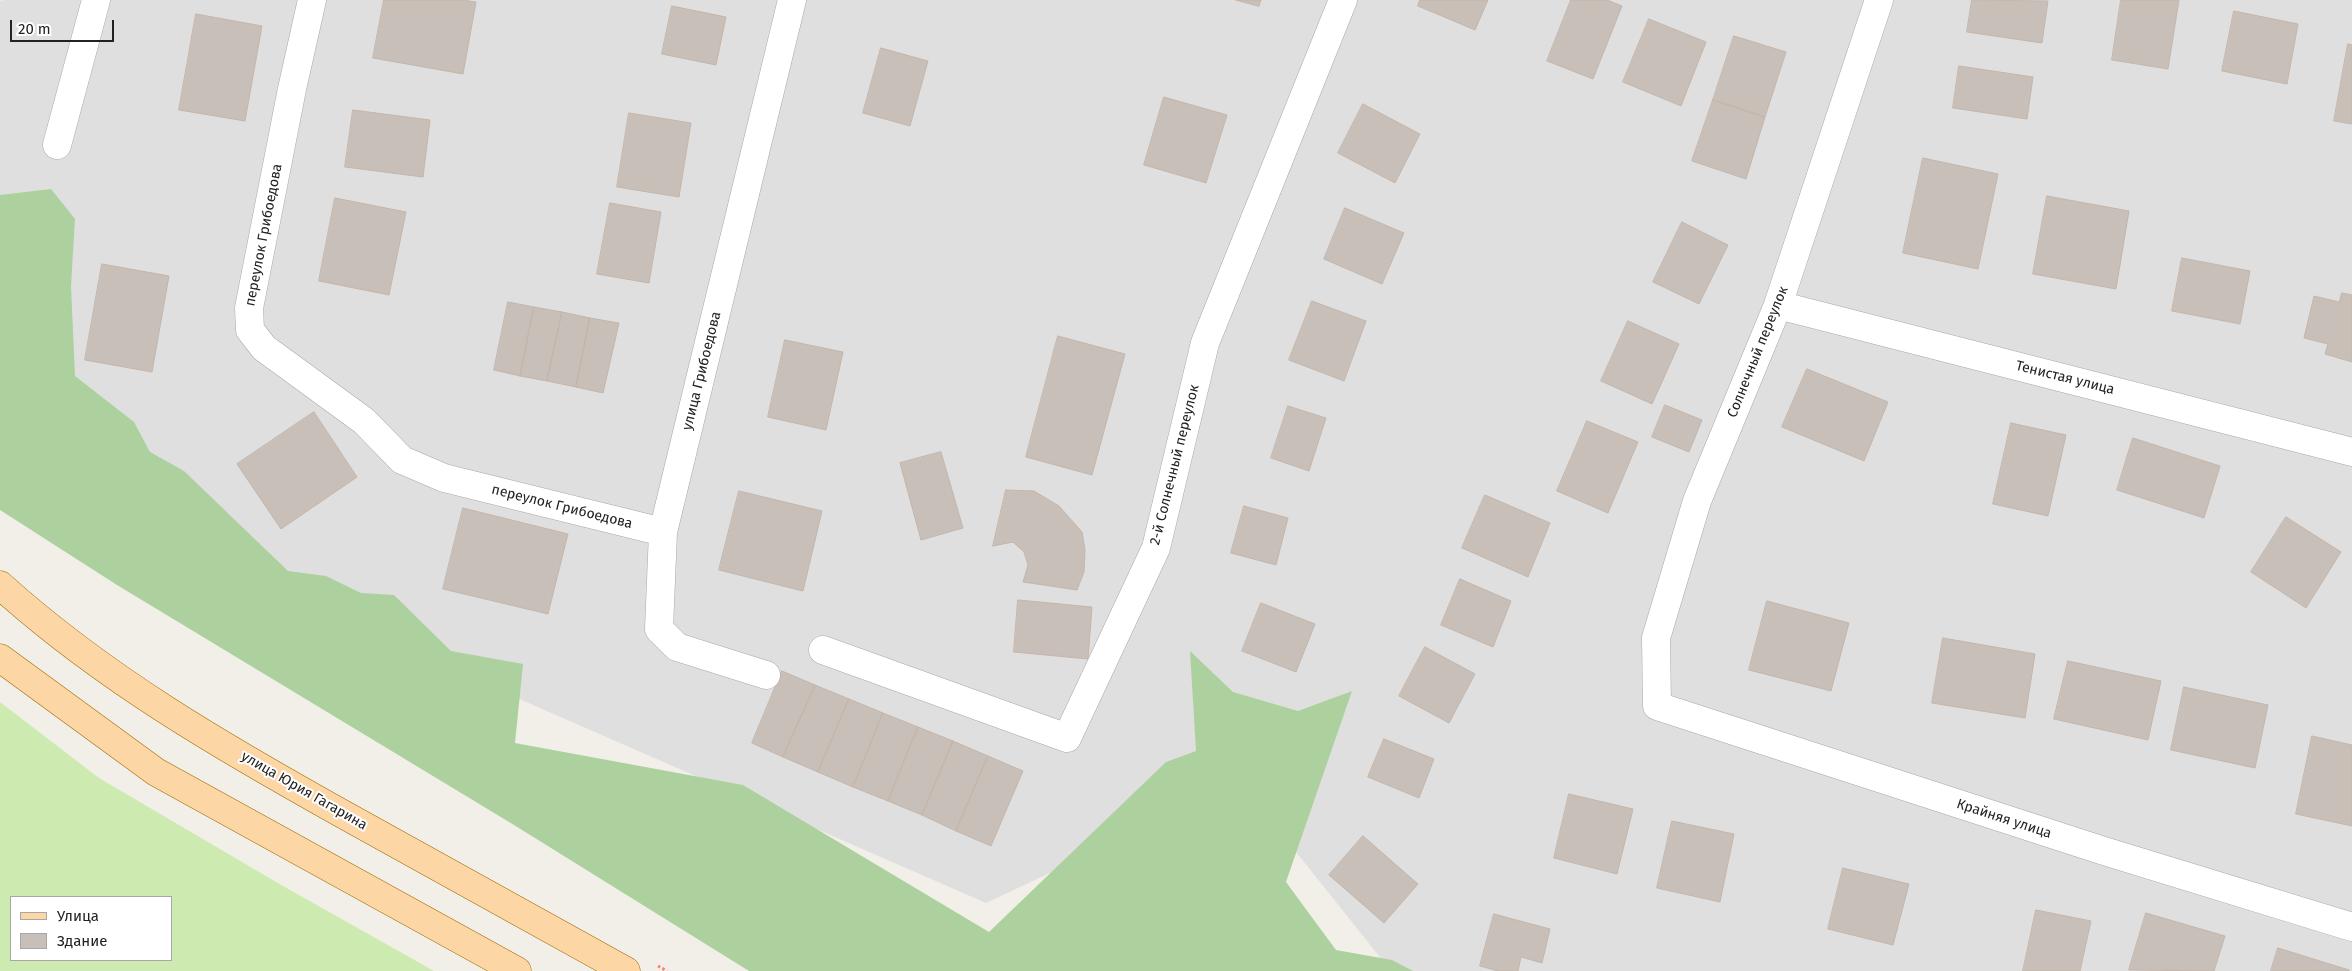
<!DOCTYPE html>
<meta charset="utf-8">
<style>
body{margin:0}
#map{position:relative;width:2352px;height:971px;overflow:hidden;background:#f2efe9;font-family:"Fira Sans",sans-serif}
canvas{display:block}
.legend{position:absolute;left:10px;top:896px;width:162px;height:65px;box-sizing:border-box;background:#fff;border:1px solid #a7a7a7;margin:0;padding:6px 9px;list-style:none;font-size:15px;color:#222}
.legend li{display:flex;align-items:center;gap:10px;height:25px}
.legend b{width:25px;border:1px solid #a7a7a7}
.scale{position:absolute;left:10px;top:20px;width:104px;height:22px;box-sizing:border-box;border:2px solid #222;border-top:0;padding-left:6px;font-size:15px;line-height:18px;white-space:nowrap;color:#222;-webkit-text-stroke:4px #fff;paint-order:stroke}
</style>
<div id="map">
<canvas width="2352" height="971"></canvas>
<ul class="legend">
<li><b style="height:6px;background:#fcd6a4"></b>Улица</li>
<li><b style="height:14px;background:#c7bfb8"></b>Здание</li>
</ul>
<div class="scale">20 m</div>
</div>
<script>
const ctx = document.querySelector('canvas').getContext('2d');
ctx.lineJoin = 'round';
function fill(path, color) {
  ctx.fillStyle = color;
  ctx.fill(path, 'evenodd');
}
function trace(path, color, width, dash) {
  ctx.strokeStyle = color;
  ctx.lineWidth = width;
  ctx.lineCap = dash ? 'butt' : 'round';
  ctx.setLineDash(dash || []);
  ctx.stroke(path);
}
function write(font, color, halo, rows, align = 'center') {
  ctx.font = font + ' "Fira Sans",sans-serif';
  ctx.lineWidth = 4;
  ctx.setLineDash([]);
  ctx.textBaseline = 'middle';
  ctx.strokeStyle = halo;
  ctx.fillStyle = color;
  for (const [text, x, y, turn = 0] of rows) {
    ctx.save();
    ctx.translate(x, y);
    ctx.rotate((+turn || 0) * Math.PI / 180);
    ctx.textAlign = isNaN(turn) ? turn : align;
    if (halo) ctx.strokeText(text, 0, 0);
    ctx.fillText(text, 0, 0);
    ctx.restore();
  }
}
const residential = new Path2D(`
 M4,0h2348v971h-961l-150,-188 -255,120 -986,-431v-471z`);
const grass = new Path2D(`
 M0,702l99,76 184,108 151,85h-434zM11,897h160v63h-160z`);
const forest = new Path2D(`
 M51,189l24,30 -4,67 4,90 59,46 16,30 34,19 104,100 38,5 35,17 33,2 57,56 72,13 -8,79 228,42 246,147 177,-170 30,-11 -6,-100 43,41 65,19 54,-20 -66,191 50,68 56,10 21,11h-664l-235,-146 -397,-240 -117,-75v-315z`);
const building = new Path2D(`
 M384,0h79l13,2 -13,72 -90,-16z
 M1236,0h25l-2,6z
 M1420,0h68l-13,30 -57,-24z
 M1571,0h36l15,6 -29,73 -46,-18z
 M1972,0l76,1 -6,42 -75,-11z
 M2121,0h58l-11,69 -56,-9z
 M672,6l54,11 -10,48 -54,-11z
 M2234,11l64,13 -11,60 -65,-13z
 M196,14l66,12 -17,95 -66,-11z
 M1649,19l57,23 -25,64 -58,-24z
 M1734,36l52,16 -21,65 -52,-17z
 M2348,44l4,1v79l-18,-3z
 M881,48l47,13 -18,65 -47,-13z
 M1959,66l74,11 -6,42 -74,-11z
 M1164,97l63,18 -21,68 -62,-18z
 M1713,100l52,17 -19,62 -54,-18z
 M1363,104l57,30 -25,49 -57,-30z
 M353,110l77,10 -7,57 -78,-10z
 M629,113l62,10 -12,74 -62,-10z
 M1923,158l75,16 -20,95 -75,-16z
 M2047,196l82,15 -13,78 -83,-15z
 M335,198l71,14 -17,83 -70,-14z
 M610,203l51,9 -12,71 -52,-9z
 M1345,208l59,25 -22,51 -58,-25z
 M1682,222l46,23 -29,59 -46,-22z
 M2182,258l68,13 -10,53 -68,-13z
 M102,264l67,12 -17,96 -67,-12z
 M2342,293l10,2v67l-27,-8 3,-10 -24,-6 10,-42 25,6z
 M1312,301l54,20 -22,60 -55,-21z
 M508,302l26,5 -14,69 -26,-6z
 M534,307l28,5 -15,69 -27,-5z
 M562,312l28,6 -14,69 -29,-6z
 M590,318l29,5 -16,70 -27,-6z
 M1628,321l51,23 -27,60 -51,-23z
 M1058,336l67,18 -33,121 -66,-18z
 M785,340l58,12 -17,78 -58,-13z
 M1807,369l81,33 -24,59 -82,-34z
 M1665,405l37,15 -13,32 -37,-15z
 M1288,406l38,12 -17,53 -38,-13z
 M314,412l43,65 -76,52 -44,-65z
 M1587,421l51,21 -30,71 -51,-22z
 M2011,423l55,12 -18,81 -55,-12z
 M2133,438l87,28 -16,52 -87,-28z
 M941,452l22,76 -42,12 -21,-77z
 M1006,490l28,1 25,15 23,26 3,18 -1,22 -7,18 -54,-8 5,-17 -4,-13 -11,-10 -20,4z
 M739,491l83,20 -19,80 -84,-21z
 M1485,495l65,28 -22,54 -66,-29z
 M1244,506l44,12 -12,47 -45,-12z
 M463,508l105,26 -20,80 -105,-25z
 M2286,517l55,35 -35,56 -55,-36z
 M1460,579l51,22 -18,46 -52,-22z
 M1018,600l74,7 -4,52 -74,-7z
 M1767,601l82,22 -18,68 -82,-21z
 M1261,603l54,21 -19,48 -54,-21z
 M1943,638l92,16 -10,64 -93,-15z
 M1425,647l50,27 -26,49 -50,-27z
 M2068,661l93,20 -13,59 -94,-21z
 M782,671l33,14 -32,72 -31,-14z
 M815,685l34,14 -31,73 -35,-15z
 M2184,687l84,18 -13,63 -84,-18z
 M849,699l34,14 -30,74 -35,-15z
 M883,713l35,14 -30,74 -35,-14z
 M918,727l35,14 -31,74 -34,-14z
 M2312,736l40,9v81l-56,-12z
 M1384,739l50,20 -15,39 -51,-21z
 M953,741l35,15 -32,75 -34,-16z
 M988,756l35,15 -32,75 -35,-15z
 M1569,794l64,15 -16,65 -63,-16z
 M1672,821l62,13 -14,68 -63,-14z
 M1363,836l55,48 -34,39 -55,-48z
 M1843,868l66,16 -16,61 -65,-16z
 M2036,910l55,11 -11,50h-57z
 M2146,913l79,23 -11,35 -85,-1z
 M1494,914l56,15 -8,34 -21,-6 -3,14h-20l-18,-5z
 M2278,948l71,22v1h-78z`);
const path = new Path2D(`
 M658,966l9,5`);
const minor = new Path2D(`
 M312,0l-20,89 -43,219 1,22 14,18 100,73 38,39 42,18 219,54
 M1879,0l-101,305 -81,196 -41,137 1,68 447,145 248,76
 M57,145l39,-145
 M1778,305l574,147
 M823,650l244,88 89,-190 49,-205 138,-343
 M766,675l-89,-28 -18,-18 4,-97 129,-532`);
const major = new Path2D(`
 M0,585c104,94 226,164 348,232 93,51 185,103 278,154
 M0,658l156,114 361,199`);
const streetNames = [
 ["переулок Грибоедова",264,235,-79],
 ["Солнечный переулок",1758,352,-68],
 ["улица Грибоедова",702,371,-76],
 ["Тенистая улица",2065,378,14],
 ["2-й Солнечный переулок",1175,465,-76],
 ["переулок Грибоедова",562,507,14],
 ["улица Юрия Гагарина",304,791,30],
 ["Крайняя улица",2004,819,18]
];
fill(residential, '#e0dfdf');
fill(grass, '#cdebb0');
fill(forest, '#add19e');
fill(building, '#c7bfb8');
trace(building, '#c4b6ab', 1);
trace(minor, '#a9a9a9', 29);
trace(major, '#a06b00', 29);
trace(path, '#fa8072', 3, [2.5, 2.5]);
trace(minor, '#fff', 28);
trace(major, '#fcd6a4', 28);
write('14px', '#222', '#fff', streetNames);
</script>
